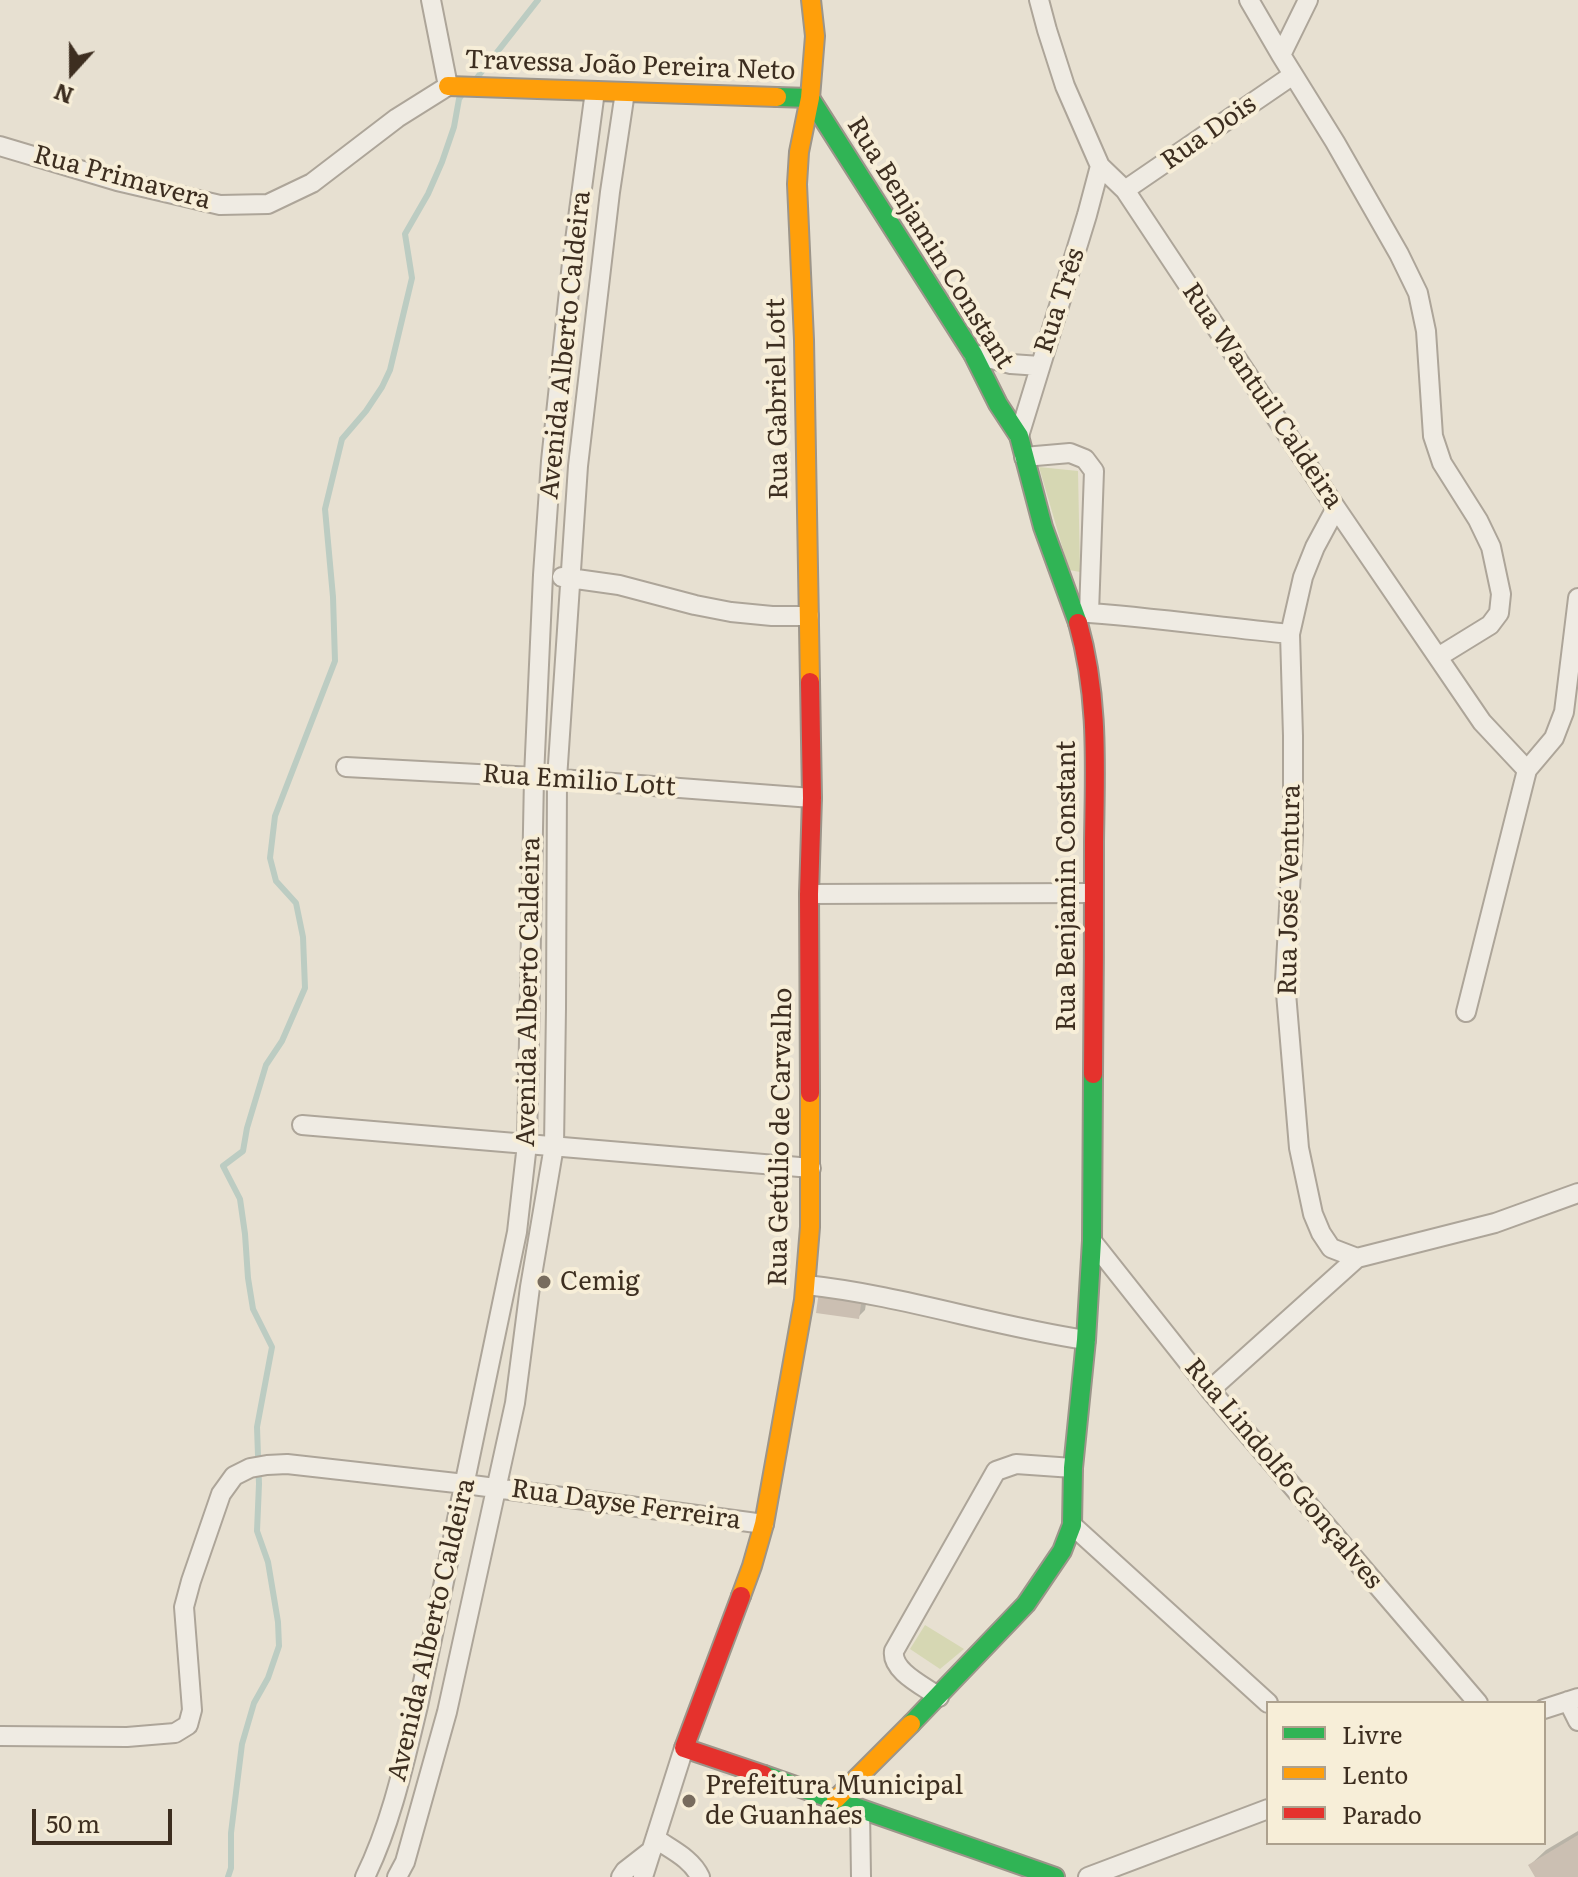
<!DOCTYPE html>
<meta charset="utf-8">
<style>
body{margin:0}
#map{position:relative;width:1578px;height:1877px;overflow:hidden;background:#e7e0d1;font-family:Literata,serif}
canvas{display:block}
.legend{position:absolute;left:1266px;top:1701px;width:280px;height:144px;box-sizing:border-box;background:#f7eed8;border:2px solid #ada18e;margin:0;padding:10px 14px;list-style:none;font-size:24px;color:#3d2e20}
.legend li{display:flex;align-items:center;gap:16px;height:40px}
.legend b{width:40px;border:2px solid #ada18e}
.north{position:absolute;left:32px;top:32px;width:80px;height:80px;-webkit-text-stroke:6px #f7eed8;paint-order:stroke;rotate:201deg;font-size:22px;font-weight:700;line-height:32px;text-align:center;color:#3d2e20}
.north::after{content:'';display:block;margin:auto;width:28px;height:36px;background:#3d2e20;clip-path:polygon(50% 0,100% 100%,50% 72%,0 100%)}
.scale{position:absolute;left:32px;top:1809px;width:140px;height:36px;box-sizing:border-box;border:4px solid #3d2e20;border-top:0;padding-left:10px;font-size:24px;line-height:28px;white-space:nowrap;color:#3d2e20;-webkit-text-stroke:6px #f7eed8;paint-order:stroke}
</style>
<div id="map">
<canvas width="1578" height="1877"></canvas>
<ul class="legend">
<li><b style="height:10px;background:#30b455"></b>Livre</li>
<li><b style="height:10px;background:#ff9f0a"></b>Lento</li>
<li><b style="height:10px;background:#e5322d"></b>Parado</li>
</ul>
<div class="north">N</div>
<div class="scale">50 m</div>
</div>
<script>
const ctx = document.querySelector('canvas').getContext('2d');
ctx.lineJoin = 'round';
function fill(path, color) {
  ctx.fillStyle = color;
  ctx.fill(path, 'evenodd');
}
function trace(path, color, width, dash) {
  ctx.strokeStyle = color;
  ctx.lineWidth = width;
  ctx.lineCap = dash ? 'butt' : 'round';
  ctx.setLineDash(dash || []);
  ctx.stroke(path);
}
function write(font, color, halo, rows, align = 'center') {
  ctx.font = font + ' Literata,serif';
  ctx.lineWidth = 8;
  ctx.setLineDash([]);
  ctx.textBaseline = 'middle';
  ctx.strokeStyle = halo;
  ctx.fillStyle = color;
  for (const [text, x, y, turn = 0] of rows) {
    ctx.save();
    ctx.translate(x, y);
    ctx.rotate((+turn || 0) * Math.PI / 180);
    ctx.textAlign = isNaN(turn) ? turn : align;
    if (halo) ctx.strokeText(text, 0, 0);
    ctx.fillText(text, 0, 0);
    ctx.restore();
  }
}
const green = new Path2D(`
 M1039,467l39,4 2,101 -11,-2z
 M925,1625l39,24 -24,20 -30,-20z`);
const shadow = new Path2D(`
 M868,1291l-3,19 -7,7 -40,-6z
 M1578,1831v46h-40l-8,-12 16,-15z`);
const stream = new Path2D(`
 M476,79l62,-79
 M228,1877l3,-9v-35l11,-89 12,-41 14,-25 11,-32 -1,-24 -10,-60 -11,-31 2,-47 -2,-57 15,-80 -19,-38 -5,-31 -3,-44 -5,-35 -17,-33 20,-15 4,-23 19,-63 16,-24 23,-53 -2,-51 -7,-34 -20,-22 -6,-23 5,-42 60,-155 -2,-64 -8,-88 17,-70 24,-28 16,-24 8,-17 22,-92 -7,-44 23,-40 14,-32 12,-35 5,-28 4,-6`);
const building = new Path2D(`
 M819,1291l43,6 -3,22 -43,-6z
 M1578,1835v42h-43l-7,-12z`);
const street = new Path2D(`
 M1039,0l8,30 18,56 35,80 25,24 211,318 146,214 45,48
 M1249,0l32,55 54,87 64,112 19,39 8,38 7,105 9,27 36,57 13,27 10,47 -2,19 -9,12 -52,32
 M1281,55l27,-55
 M0,146l117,35 103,24 48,-1 44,-21 85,-65 51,-32 -17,-86
 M1125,190l168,-115
 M973,354l38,10 29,2
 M1019,436l68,-221 13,-49
 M1024,457l46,-4 15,6 9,12 -5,142
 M1336,508l-21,39 -12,30 -13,57 3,102v99l-8,146 14,167 14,66 8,19 10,15 26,10
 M562,577l57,8 76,20 36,7 41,4h37
 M1078,612c71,5 141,15 212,22
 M346,767l188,10 278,21
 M809,894l284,-1
 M1466,1012l61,-242 27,-32 10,-26 14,-114
 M302,1125l509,43
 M1092,1241l118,149 268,313
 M806,1285c95,10 186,41 280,55
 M1210,1390l147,-132 138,-35 83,-30
 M1072,1525l196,178
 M939,1697c-15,-11 -48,-26 -45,-46l102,-180 20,-7 57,4
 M1568,1701l10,20
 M1544,1709l34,-11
 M0,1736l127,1 48,-4 13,-8 4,-15 -8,-103 7,-26 30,-87 13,-18 16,-8 17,-3 20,-1 178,20 299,40
 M860,1809l1,68
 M656,1839c16,11 36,20 44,38
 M365,1877c26,-53 39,-113 53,-171l99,-474 10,-88 7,-367 9,-202 8,-114 21,-198 23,-172
 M397,1877l8,-15 42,-150 68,-309 15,-116 24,-141 2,-138 1,-229 21,-313 32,-274 15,-100
 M621,1877l4,-6 27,-21
 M643,1877l41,-129
 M1088,1877l180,-68`);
const fast = new Path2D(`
 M777,97l33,1 163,256 25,50 21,32 24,91 35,96
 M911,1724l115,-120 36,-53 10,-26 1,-57 13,-128 6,-99 1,-167
 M764,1775l291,102`);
const slow = new Path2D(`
 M448,86l329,11
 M810,682l-6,-342 -7,-156 2,-32 11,-54 5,-62 -4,-36
 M741,1596l11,-30 12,-42 40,-224 6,-73v-134
 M836,1799l75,-75`);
const jam = new Path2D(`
 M1078,623c21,74 17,143 16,219 0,77 0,155 -1,232
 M810,1093l-1,-199 3,-96 -2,-116
 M741,1596l-57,152 80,27`);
const markers = [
 [544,1282,8,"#786c5e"],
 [689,1801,8,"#786c5e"]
];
const streetNames = [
 ["Travessa João Pereira Neto",630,66,2],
 ["Rua Dois",1209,133,-35],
 ["Rua Primavera",122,178,15],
 ["Rua Benjamin Constant",930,243,58],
 ["Rua Três",1060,301,-72],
 ["Avenida Alberto Caldeira",566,345,-84],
 ["Rua Wantuil Caldeira",1262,396,56],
 ["Rua Gabriel Lott",778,399,-91],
 ["Rua Emilio Lott",579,781,4],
 ["Rua Benjamin Constant",1067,886,-90],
 ["Rua José Ventura",1290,890,-89],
 ["Avenida Alberto Caldeira",529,992,-89],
 ["Rua Getúlio de Carvalho",781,1137,-89],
 ["Rua Lindolfo Gonçalves",1283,1474,50],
 ["Rua Dayse Ferreira",626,1505,8],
 ["Avenida Alberto Caldeira",432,1630,-77]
];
const poiNames = [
 ["Cemig",560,1282],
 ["Prefeitura Municipal",705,1786],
 ["de Guanhães",705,1816]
];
fill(green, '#d6d7b3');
fill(shadow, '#0003');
trace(stream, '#bcccc2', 6);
fill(building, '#cbbfb2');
trace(street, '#ada599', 22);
trace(fast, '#9c958a', 22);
trace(slow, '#9c958a', 22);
trace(jam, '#9c958a', 22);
trace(street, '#efebe3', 18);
trace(fast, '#30b455', 18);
trace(slow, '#ff9f0a', 18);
trace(jam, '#e5322d', 18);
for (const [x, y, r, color] of markers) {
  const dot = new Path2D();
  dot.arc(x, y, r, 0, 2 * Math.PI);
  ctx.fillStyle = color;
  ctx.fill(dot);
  trace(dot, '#f7eed8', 3);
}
write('26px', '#3d2e20', '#f7eed8', streetNames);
write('26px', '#3d2e20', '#f7eed8', poiNames, 'left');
</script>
